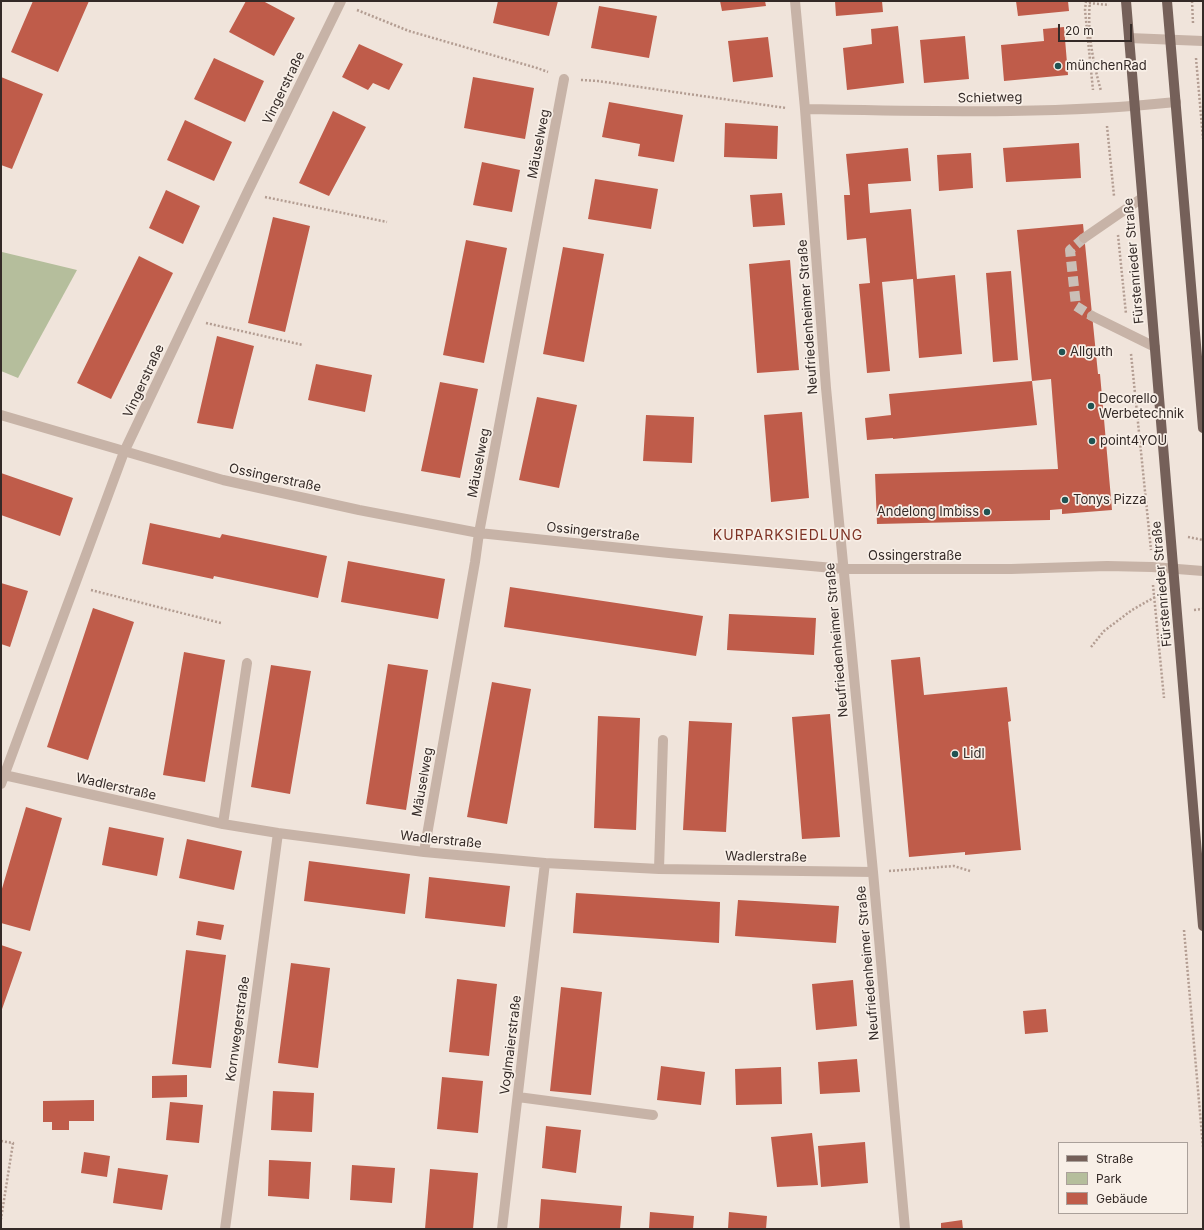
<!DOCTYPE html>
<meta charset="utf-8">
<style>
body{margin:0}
#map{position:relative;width:1204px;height:1230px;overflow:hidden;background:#f0e4db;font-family:Inter,sans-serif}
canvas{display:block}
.frame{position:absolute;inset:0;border:2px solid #342a27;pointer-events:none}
.legend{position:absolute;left:1058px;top:1142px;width:130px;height:72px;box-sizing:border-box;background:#f8efe7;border:1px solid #aaa09a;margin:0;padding:5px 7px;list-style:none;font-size:12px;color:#342a27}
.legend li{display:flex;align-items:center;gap:8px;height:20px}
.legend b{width:20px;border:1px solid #aaa09a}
.scale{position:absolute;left:1058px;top:24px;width:74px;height:18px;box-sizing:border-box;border:2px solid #342a27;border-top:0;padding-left:5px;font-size:12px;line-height:14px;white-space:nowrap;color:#342a27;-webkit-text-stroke:3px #f8efe7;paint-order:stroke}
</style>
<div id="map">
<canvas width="1204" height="1230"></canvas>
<div class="frame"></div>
<ul class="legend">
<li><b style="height:5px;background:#756059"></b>Straße</li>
<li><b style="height:11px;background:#b5be9c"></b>Park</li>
<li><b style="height:11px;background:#bf5c4a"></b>Gebäude</li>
</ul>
<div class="scale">20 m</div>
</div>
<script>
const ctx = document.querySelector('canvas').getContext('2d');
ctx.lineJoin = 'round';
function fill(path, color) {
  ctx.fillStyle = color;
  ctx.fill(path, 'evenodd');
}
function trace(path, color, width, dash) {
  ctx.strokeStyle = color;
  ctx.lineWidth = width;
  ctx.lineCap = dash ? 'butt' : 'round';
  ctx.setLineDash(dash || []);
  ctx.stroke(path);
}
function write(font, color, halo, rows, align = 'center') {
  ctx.font = font + ' Inter,sans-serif';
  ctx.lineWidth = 3.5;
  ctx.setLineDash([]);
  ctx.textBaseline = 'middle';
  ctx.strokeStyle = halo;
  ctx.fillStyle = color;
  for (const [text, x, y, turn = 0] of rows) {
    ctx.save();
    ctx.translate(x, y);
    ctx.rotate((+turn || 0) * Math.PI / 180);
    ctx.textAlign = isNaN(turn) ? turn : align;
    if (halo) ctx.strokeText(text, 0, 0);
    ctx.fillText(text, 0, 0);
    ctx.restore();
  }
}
const green = new Path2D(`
 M2,252l75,18 -59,108 -17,-7z`);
const building = new Path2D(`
 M33,1h56l-31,71 -47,-20z
 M246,1h17l32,17 -21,38 -45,-24z
 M498,1h60l-9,35 -56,-13z
 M720,1h45l1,5 -44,5z
 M835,1h47l1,11 -47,4z
 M1016,1h52l1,10 -51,5z
 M599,6l58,10 -8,42 -58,-10z
 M898,26l6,57 -57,7 -4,-42 29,-4 -1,-15z
 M1064,27l4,48 -64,6 -3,-36 43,-4 -1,-12z
 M965,36l4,43 -45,4 -4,-43z
 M768,37l5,40 -40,5 -5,-41z
 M359,44l44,20 -14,26 -16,-7 -5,7 -26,-13z
 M214,58l50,23 -19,41 -51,-23z
 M1,77l42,17 -31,75 -11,-4z
 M473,77l61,11 -9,51 -61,-11z
 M609,102l74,13 -9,47 -36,-6 2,-12 -38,-7z
 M333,111l33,16 -37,69 -30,-13z
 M185,120l47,22 -18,39 -47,-21z
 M725,123l53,3 -1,33 -53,-2z
 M1079,143l2,35 -75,4 -3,-34z
 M908,148l3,33 -43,3 2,29 41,-4 6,70 38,-4 7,79 -43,4 -6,-79 -31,3 8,89 -23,2 -8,-89 11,-1 -2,-22 -2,-23 -19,2 -3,-45h6l-4,-41z
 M971,153l2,35 -34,3 -2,-36z
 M482,162l38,8 -8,42 -39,-7z
 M595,179l63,10 -7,40 -63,-10z
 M166,190l34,16 -17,38 -34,-16z
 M782,193l3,32 -32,2 -3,-32z
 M273,217l37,9 -25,106 -37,-9z
 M1083,224l15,150h2l12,136 -50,4v-5l-12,1v10l-173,4 -2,-50 183,-5 -7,-90 -19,2 -15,-151z
 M466,240l41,8 -23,115 -41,-8z
 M563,247l41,7 -20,108 -41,-8z
 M139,256l34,17 -62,126 -34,-16z
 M790,260l9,110 -42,3 -8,-109z
 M1011,271l7,89 -25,2 -7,-89z
 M217,336l37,10 -21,83 -36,-6z
 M316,364l56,11 -7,37 -57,-12z
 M1032,381l5,44 -144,14v-1l-26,2 -2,-22 26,-3 -2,-21z
 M440,382l38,7 -18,89 -39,-7z
 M537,397l40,8 -18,83 -40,-8z
 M802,412l7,86 -38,4 -7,-87z
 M646,415l48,2 -2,46 -49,-2z
 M1,473l72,25 -13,38 -59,-21z
 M150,523l70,15 2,-4 105,22 -9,42 -104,-22 -1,3 -71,-15z
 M348,561l97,18 -7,40 -97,-17z
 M1,583l27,8 -18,56 -9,-3z
 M510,587l193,29 -7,40 -192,-29z
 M93,608l41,14 -46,138 -41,-13z
 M729,614l87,4 -2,37 -87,-5z
 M184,652l41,8 -20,122 -42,-7z
 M920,657l4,38 83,-8 4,34 -3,1 13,128 -56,5v-3l-56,5 -18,-197z
 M388,664l40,6 -22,140 -40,-6z
 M271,665l40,6 -21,123 -39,-7z
 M492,682l39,7 -24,135 -40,-7z
 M830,714l10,123 -38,2 -10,-122z
 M598,716l42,2 -4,112 -42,-2z
 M689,721l43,2 -6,109 -43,-2z
 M26,807l36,11 -32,113 -29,-8v-31z
 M109,827l55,11 -7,38 -55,-11z
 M187,839l55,12 -8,39 -55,-12z
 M309,861l101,13 -5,40 -101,-13z
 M429,877l81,9 -5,41 -80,-9z
 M576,893l144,9 -1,41 -146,-10z
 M738,900l101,6 -3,37 -101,-7z
 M198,921l26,4 -3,15 -25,-5z
 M1,945l21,7 -21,60z
 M186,950l40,5 -15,113 -39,-4z
 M291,963l39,5 -12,100 -40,-5z
 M457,979l40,5 -8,72 -40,-4z
 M853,980l4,46 -41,4 -4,-46z
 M561,987l41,5 -11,103 -41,-4z
 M1046,1009l2,23 -23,2 -2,-23z
 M857,1059l3,33 -40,2 -2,-32z
 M661,1066l44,6 -4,33 -44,-5z
 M781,1067l1,37 -46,1 -1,-36z
 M187,1075v22l-35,1v-22z
 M442,1077l41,4 -5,52 -41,-4z
 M273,1091l41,2 -2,39 -41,-2z
 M94,1100v21h-25v9h-17v-8h-9v-21z
 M170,1102l33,3 -4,38 -33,-3z
 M546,1126l35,4 -5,43 -34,-5z
 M812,1133l6,52 -41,2 -6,-50z
 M865,1142l3,41 -47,4 -3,-41z
 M84,1152l26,4 -3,21 -26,-4z
 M269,1160l42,2 -2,37 -41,-3z
 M352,1165l43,3 -3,35 -42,-3z
 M118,1168l50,7 -6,35 -49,-7z
 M430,1169l48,4 -5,56h-48z
 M541,1199l81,7 -2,23h-81z
 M650,1212l44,4 -1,13h-44z
 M729,1212l38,4 -1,13h-38z
 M962,1220l1,9h-22v-6z`);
const minorTunnel = new Path2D(`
 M1084,238l-14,12 6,56 16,10`);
const path = new Path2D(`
 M1086,1l-1,9 8,80
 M1090,1c-3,31 3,61 11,90
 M1192,1l1,22
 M1089,3l20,2
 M357,10l52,21 128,37 11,4
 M1196,58l7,81
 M581,80l17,1 188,27
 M1107,126l7,70
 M265,197l122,25
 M1118,235l8,79
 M206,323l97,22
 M1131,354l20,196
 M1188,537l15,3
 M1153,585l11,113
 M91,590l130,33
 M1194,610l9,-1
 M1091,647l13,-16 28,-21 23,-13
 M889,871l65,-5 16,5
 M1184,930l19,217
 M1,1141l12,2 -12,76`);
const minor = new Path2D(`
 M795,1l10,108 21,279 47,484 32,357
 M1129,38l74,3
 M805,109c124,2 248,6 371,-7
 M1084,238l58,-40
 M1092,316l63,31
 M1,415l222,65 136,30 120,23 190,20 175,16h167l96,-3 45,1 51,4
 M4,775l219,49 55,9 146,19 121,11 114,6 214,3
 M1,784l123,-332 123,-259 94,-192
 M223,824l24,-161
 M424,852l51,-290 4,-29 85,-454
 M659,869l4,-129
 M518,1097l135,18
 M225,1229l53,-396
 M502,1229l43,-366`);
const major = new Path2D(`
 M1126,1l77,925
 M1167,1l36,427`);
const markers = [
 [1058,66,4,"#205352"],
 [1062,352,4,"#205352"],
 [1091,406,4,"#205352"],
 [1092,441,4,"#205352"],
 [1065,500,4,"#205352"],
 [987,512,4,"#205352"],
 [955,754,4,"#205352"]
];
const poiNames = [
 ["münchenRad",1066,66],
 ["Allguth",1070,352],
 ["Decorello",1099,399],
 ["Werbetechnik",1099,414],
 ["point4YOU",1100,441],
 ["Tonys Pizza",1073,500],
 ["Andelong Imbiss",979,512,"right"],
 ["Lidl",963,754]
];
const streetNames = [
 ["Vingerstraße",284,88,-64],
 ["Schietweg",990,98,-1],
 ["Mäuselweg",539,144,-79],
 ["Fürstenrieder Straße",1134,261,-95],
 ["Neufriedenheimer Straße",808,317,-94],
 ["Vingerstraße",144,381,-65],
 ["Mäuselweg",479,463,-79],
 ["Ossingerstraße",275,478,12],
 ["Ossingerstraße",593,532,6],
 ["Ossingerstraße",915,556],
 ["Fürstenrieder Straße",1162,584,-95],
 ["Neufriedenheimer Straße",837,640,-95],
 ["Mäuselweg",423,782,-80],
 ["Wadlerstraße",116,787,13],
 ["Wadlerstraße",441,840,6],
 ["Wadlerstraße",766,857,1],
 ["Neufriedenheimer Straße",868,963,-95],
 ["Kornwegerstraße",238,1029,-82],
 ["Voglmaierstraße",511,1045,-83]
];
const neighbourhoodNames = [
 ["KURPARKSIEDLUNG",788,536]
];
fill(green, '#b5be9c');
fill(building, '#bf5c4a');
trace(minorTunnel, '#cabfb7', 10, [10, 5]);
trace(path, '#b39d92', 2.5, [2, 2]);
trace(minor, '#c7b3a7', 10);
trace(major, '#756059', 10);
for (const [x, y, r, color] of markers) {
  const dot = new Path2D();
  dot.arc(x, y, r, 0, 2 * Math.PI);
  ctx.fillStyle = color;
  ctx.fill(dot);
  trace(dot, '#f8efe7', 1.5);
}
write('13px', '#342a27', '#f8efe7', poiNames, 'left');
write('13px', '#342a27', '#f8efe7', streetNames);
ctx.letterSpacing = '1px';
write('14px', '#7e3325', '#f8efe7', neighbourhoodNames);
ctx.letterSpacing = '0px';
</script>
